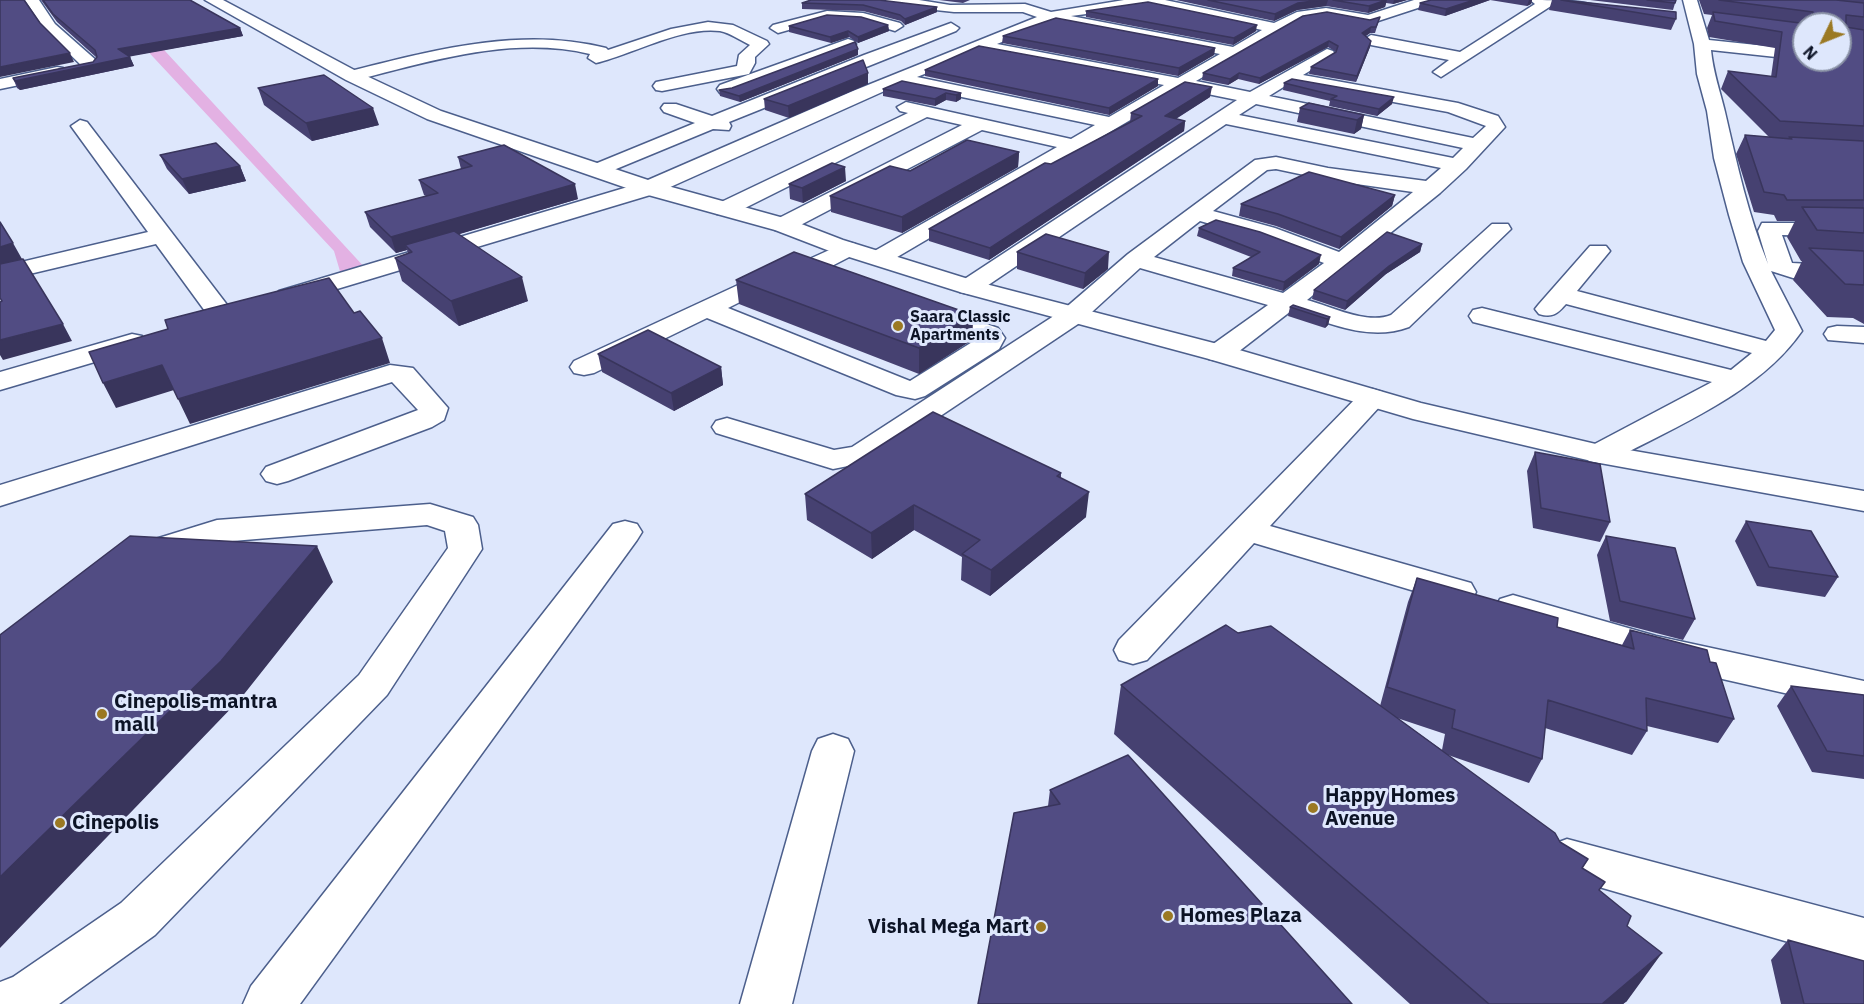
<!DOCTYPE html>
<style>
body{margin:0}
#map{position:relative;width:1864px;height:1004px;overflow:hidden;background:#dee7fc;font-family:"IBM Plex Sans",sans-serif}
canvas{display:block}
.north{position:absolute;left:1792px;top:12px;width:60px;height:60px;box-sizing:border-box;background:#dee7fc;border:2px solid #8a92a6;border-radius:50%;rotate:227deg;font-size:16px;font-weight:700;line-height:24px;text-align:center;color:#0c1325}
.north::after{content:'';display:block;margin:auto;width:21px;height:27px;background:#9b7923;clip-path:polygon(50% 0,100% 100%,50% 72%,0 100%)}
</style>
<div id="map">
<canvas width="1864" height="1004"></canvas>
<div class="north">N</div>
</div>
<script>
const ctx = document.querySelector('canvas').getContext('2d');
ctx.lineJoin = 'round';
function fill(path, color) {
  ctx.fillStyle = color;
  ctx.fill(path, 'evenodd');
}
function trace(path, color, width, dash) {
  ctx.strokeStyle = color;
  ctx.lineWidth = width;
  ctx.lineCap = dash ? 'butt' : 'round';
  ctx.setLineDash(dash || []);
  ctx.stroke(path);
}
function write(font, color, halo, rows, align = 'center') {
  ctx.font = font + ' "IBM Plex Sans",sans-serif';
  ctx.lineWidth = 6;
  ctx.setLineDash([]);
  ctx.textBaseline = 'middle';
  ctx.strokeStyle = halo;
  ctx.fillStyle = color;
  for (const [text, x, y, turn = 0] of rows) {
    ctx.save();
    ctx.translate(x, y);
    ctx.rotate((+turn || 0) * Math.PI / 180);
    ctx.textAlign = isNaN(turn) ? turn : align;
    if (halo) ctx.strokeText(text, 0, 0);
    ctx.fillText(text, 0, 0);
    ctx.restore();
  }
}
const water = new Path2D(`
 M100,0h18l249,270 -25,8 -8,-27z`);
const minor = new Path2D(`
 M25,0h14l16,24 42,37 2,4 -2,4h-12l-40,-39z
 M873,0h46l31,5 75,-1 26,8 73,-12h41l109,23 23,-11 29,-4 42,7 46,-15h21l-2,3 -64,21 -43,-8 -25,4 -105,61 54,11 77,-43 6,2 2,3 -2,3 -30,18 155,28 40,13 7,11 -39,42 -26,24 -133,107c23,6 60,25 84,15l101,-91h16l3,5 -102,98c-40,15 -79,-4 -118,-16l-62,48 -10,2 -10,-2 -4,-6 4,-6 59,-42 -128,-37 -59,54 -208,139 -40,8 -117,-36 -4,-6 4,-6 11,-3 107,32 18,-3 211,-137 65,-56 127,-94 21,-3 52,11 98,13 15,-13 -215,-44 -248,168 -9,2 -9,-2 -3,-5 3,-5 277,-182 -54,-11 -296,174h-16l-4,-5 4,-5 186,-106 -75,-17 -191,100h-16l-3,-5 3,-5 187,-95 -35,-8 -194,97h-16l-3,-5 3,-5 191,-91 -8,-2 -3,-4 9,-5 165,37 24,-14 -195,-41 -243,109 -360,108 -9,3 -9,-3 -4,-5 4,-5 362,-108 212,-92 184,-74 -14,-5h-69l-74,-8zM1147,6h3l112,24 -29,17 -162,-31zM1051,22l169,32 -42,24 -181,-34zM981,51l183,34 -55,32 -192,-40zM1290,83l158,29 38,14 -13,12 -204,-42zM1256,104l207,44 -10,10 -214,-43zM1276,169l52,11 85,12 -74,60 -64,-24 -62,-17 54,-41zM1200,221l59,17 65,25 -41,30 -129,-36z
 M1530,0c17,0 62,0 74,9l-7,4 -46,-7 -110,71 -8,-5 16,-12 -78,-15 -8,-5 8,-5 89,17 75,-48z
 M1683,0h14l12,40 95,10v10l-93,-10c2,22 9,41 14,62 12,52 23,103 43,152l-10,-33 4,-8h102v14l-82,-2 10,28 72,4v14l-71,-3 -22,-7 31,60c-43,62 -124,94 -191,130l-11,2 -11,-2 -5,-7 5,-7 123,-65 -239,-60 -4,-6 4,-6 9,-2 249,62 21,-17 -186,-49c-9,10 -13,14 -27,10l-4,-5 4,-5 51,-58h16l4,5 -33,40 189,50 9,-11 -32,-68 -14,-47 -15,-57 -7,-47 -10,-37 -3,-30z
 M827,11l36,2 37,10 3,3 -8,5 -33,-10 -35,-2 -49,14 -8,-5 3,-3z
 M708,22l25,3 34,16 2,3 -14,13v6l-6,11 -87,17 -6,-1 -3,-4 3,-4 81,-16 2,-11 11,-10c-10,-5 -20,-12 -30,-14 -38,-5 -87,23 -124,32l-8,-5 2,-4c-78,-19 -162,8 -238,27l-9,-5 3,-4c85,-21 173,-46 260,-24l2,2 63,-21z
 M951,23l8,5 -3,3 -227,91 2,4 -2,4 -16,-1 -109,45h-14l-3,-4 3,-4 105,-43 -31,-11 -3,-4 3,-4h12l36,12 152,-61z
 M848,39l6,2 2,3 -2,3 -122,46h-12l-3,-4 3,-4z
 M57,67l6,1 2,4 -2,4 -63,13v-10z
 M80,120l7,2 144,188 4,6 -4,6 -9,2 -9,-2 -57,-78 -156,37v-14l148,-35 -77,-106z
 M847,242l8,2 4,5 -4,5 -27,14 21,9 3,5 -3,5c-14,4 -41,-5 -49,-17l5,-9z
 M777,267l9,2 3,5 -3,5 -58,29 182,73 67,-42 -55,-21 -4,-5 4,-5 9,-3 9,3 58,20 7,10 -6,11 -74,47 -10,3 -19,-4 -189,-77 -113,55 -10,2 -10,-2 -4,-6 4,-6z
 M1837,326l27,1v16l-36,-3 -4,-6 4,-6z
 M132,334l10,2 4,6 -4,6 -142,42v-18z
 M390,365l23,3 35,40 -4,12 -12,7 -144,54 -11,3 -11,-3 -5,-7 5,-7 152,-57 -26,-28 -392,124v-21z
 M1372,389l10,3 5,6 -5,6 -112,122 201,57 5,9 -5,9 -13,3 -204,-61 -107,117 -14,4 -14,-4 -5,-10 5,-10 243,-248z
 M430,504l43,13 5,8 4,24 -95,146 -232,240 -96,69h-59v-22l13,-5 108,-74 238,-228 89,-127 -3,-17 -18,-6 -207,17 -72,22 -12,-3 -5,-8 5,-8 81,-25z
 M625,521l12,3 5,8 -5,8 -337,464h-57l8,-18 362,-462z
 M1513,595l143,41 208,45v30l-208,-47 -156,-47 -5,-9 5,-9z
 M833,734l15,5 6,12 -62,253h-52l72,-253 6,-12z
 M1567,839l297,79v46l-313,-91 -7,-14 7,-14z`);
const major = new Path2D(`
 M205,0h18l135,72 83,39 216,72 134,37 52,20 135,42 251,65 192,56 179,42 264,46v20l-264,-48 -187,-44 -204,-60 -249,-67 -133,-42 -52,-20 -134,-37 -214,-74 -81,-39z`);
const wall = new Path2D(`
 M41,0h149l50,28 3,8 -114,20 1,1 4,9 -114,24 -3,-2 -4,-10 80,-16 4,-4 -40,-36z
 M811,0l126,12 -32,13 -4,-4 -38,-10 -61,-2v-6z
 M939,0h31l-7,3z
 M1176,0h231l-14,4 -7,-1 -1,4 -17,6 -42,-7 -29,4 -23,11z
 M1431,0h101l-1,4 -4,2 -37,-6 -45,16 -27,-6 2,-7z
 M1552,0h14l110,19 -5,11 -122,-20z
 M1590,0h86l-3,10z
 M1699,0h165v324l-11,-6 -26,-1 -34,-37 9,-19h-1l-14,-24 8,-16h-18l-3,-6 -20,-3 -18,-58 9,-19 24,2 -48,-48 7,-18 43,6 4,-29 -66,-11 -2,-9 5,-13 -8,-1z
 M1086,11l170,20 -23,14 -147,-28z
 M1380,17l-5,16h-5l-4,3 5,5 -1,6 -14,35 -47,-8 2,-7 25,-15 -8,-5 -69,37 -21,-5 -10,6 -26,-5 1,-7z
 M888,25l1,6 -31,12 -9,-6 -18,6 -42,-11v-6z
 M1003,36l212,12 -1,7 -36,21 -176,-33z
 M858,55l-118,47 -20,-6 -1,-6 13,-2z
 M925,70l233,16 -49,29 -184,-39z
 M1284,83l108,21 -15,12 -48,-10 1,-5 -47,-11z
 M868,84l-79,34 -24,-8 -1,-11z
 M258,88l121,37 -67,16 -48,-36z
 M883,89l78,4v6l-5,3 -10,-2 -11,6 -52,-10z
 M1210,97l-34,22 9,2 -1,10 -195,129 -60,-19v-12l201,-107 1,-9z
 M1300,108l64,7 -3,14 -7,5 -57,-12z
 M1019,152l-1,15 -116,66 -71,-21 -1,-16 80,-25z
 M160,155l80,11 6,15 -57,13 -22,-25z
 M458,157l120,42 -119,35 69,67 -69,25 -57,-45 -7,-23 13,-5 -1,-3 -11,3 -26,-26 -5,-15 61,-16 -2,-1 -5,-15 42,-11z
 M846,181l-43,22 -13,-4 -1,-15z
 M1395,195l-3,11 -53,43 -63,-23 -37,-10 2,-12z
 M1199,228l120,36 -36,27 -51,-15 1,-8 18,-11 -54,-21z
 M1422,244l-2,8 -34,22 -41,36 -33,-11 2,-9z
 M1017,252l91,17 -25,20 -66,-20z
 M736,280l237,35 -1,25 -53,34 -180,-70z
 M1290,307l40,10 -2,8 -3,3 -37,-12z
 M598,354l123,13 2,18 -49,26 -72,-39z
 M1535,452l75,70 -10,20 -67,-14 -6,-57z
 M1061,473v5l25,39 -96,79 -29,-16 1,-23 -48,-27 -42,29 -65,-39 -2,-26z
 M1746,521l92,56 -13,20 -68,-11 -22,-45z
 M1606,536l89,83 -12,21 -73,-19 -13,-66z
 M1417,578l140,49 65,18 8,-15 80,32 24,57 -16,24 -71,-17v5l-15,24 -87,-27 -3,31 -13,24 -81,-28 112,87 28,17 -6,10 45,57v75l-4,3h-213l-296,-270 7,-49 117,-52 142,73 28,-104zM1397,718l48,16 -3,16z
 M1791,686l73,9v84l-52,-7 -35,-66z
 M1050,790l302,214 -304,-198z
 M1788,940l76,64h-83l-10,-44z`);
const shadedWall = new Path2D(`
 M1321,0h7l-2,6 -29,4 -23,11 1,-7 23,-11z
 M1387,0l-2,7 -17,6 1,-7z
 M1394,0h13l-14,4z
 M1474,0h16l-45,16 1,-7z
 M1529,0h3l-1,4 -4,2z
 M937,7v5l-32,13v-6z
 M888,25l1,6 -31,12v-6z
 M1257,25l-1,6 -23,14 1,-7z
 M1371,27l-1,6 -9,6 1,-6z
 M240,28l3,8 -121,22 -4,-9z
 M848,31l1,6 -18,6 -1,-6z
 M1329,41l-1,6 -69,37 1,-6z
 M1371,41l-1,6 -14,35 1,-6z
 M1215,48l-1,7 -36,21 1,-8z
 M858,49v6l-118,47 -1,-6z
 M70,53l4,9 -74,15v-10z
 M130,57l4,9 -114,24 -5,-9z
 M868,73v11l-79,34 -1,-12z
 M1239,73l-1,6 -10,6 2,-6z
 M1158,79v7l-49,29v-7z
 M1212,87l-2,10 -46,29 1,-10z
 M946,93v7l-11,6v-7z
 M961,93v6l-5,3v-7z
 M1394,97l-2,7 -15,12 2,-7z
 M373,108l6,17 -67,16 -6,-18z
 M1364,115l-3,14 -7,5 3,-14z
 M1185,121l-1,10 -195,129 1,-12z
 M1019,152l-1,15 -116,66v-16z
 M240,166l6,15 -57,13 -7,-15z
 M845,167l1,14 -43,22 -1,-15z
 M575,184l3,15 -169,50 -4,-4 2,5 -11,3 -5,-16z
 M1395,195l-3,11 -53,43 2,-12z
 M13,243l9,16 -22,6v-18z
 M1422,244l-2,8 -34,22 -41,36 2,-9 42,-35z
 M1109,252l-1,17 -25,20 2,-16z
 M1321,255l-2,9 -36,27 1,-9z
 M522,277l6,24 -69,25 -8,-25z
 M973,315l-1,25 -53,34v-26z
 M1330,317l-2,8 -3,3 2,-9z
 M63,324l9,17 -69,19 -3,-5v-15z
 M382,338l8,25 -200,61 -12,-25z
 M162,365l12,25 -58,18 -13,-25z
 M721,367l2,18 -49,26 -3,-18z
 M1089,492l-3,25 -96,79 1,-26z
 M914,505v25l-42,29 -1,-26z
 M317,546l16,36 -92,116 -241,250v-71z
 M1662,953l-35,48 -4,3h-21z`);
const building = new Path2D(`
 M0,0h24l16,23 30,30 -70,14z
 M43,0h147l50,28 -122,21 12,8 -115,24 -2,-3 80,-16 4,-5 -2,-7 -42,-36z
 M811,0h68l58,7 -32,12 -5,-4 -37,-10 -61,-2z
 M1208,0h113l-23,3 -23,11z
 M1333,0h53l-17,6z
 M1431,0h43l-28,9 -26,-6z
 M1561,0l115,12v7z
 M1647,0h29l-1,3z
 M1719,0h117l28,3v14l-18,-2v12l18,3v96l-84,-5 -52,-50 48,6 6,-45 -67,-11 -2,-9 95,12h-4v36h36v-36h-29l2,-12z
 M1148,2l109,23 -23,13 -148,-27z
 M1327,12l43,8 10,-3 -4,10h-5l-9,6 9,8 -14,35 -46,-9 25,-15 2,-6 -9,-5 -69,37 -21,-5 -9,6 -27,-6 100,-57z
 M827,15l34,2 27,8 -30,12 -10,-6 -18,6 -41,-11z
 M1056,18l159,30 -36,20 -176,-32z
 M855,42l3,7 -119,47 -20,-6 13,-2z
 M979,46l179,33 -49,29 -184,-38z
 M863,60l5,13 -80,33 -24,-7z
 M324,75l49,33 -67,15 -48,-35z
 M1292,79l102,18 -15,12 -48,-10 6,-3 -53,-13z
 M902,81l59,12 -5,2 -10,-2 -11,6 -52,-10z
 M1185,82l27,5 -47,29 20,5 -195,127 -61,-19 116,-66 6,1 91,-48 -11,-3z
 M1309,103l55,12 -7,5 -57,-12z
 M1745,135l47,4 -3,-2 75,4v59h-77l-3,-5 -20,-3z
 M967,140l52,12 -117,65 -72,-21 60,-30 20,5z
 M216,143l24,23 -58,13 -22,-24z
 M504,145l71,39 -184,53 -26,-25 73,-19 -19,-13 53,-14 -14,-9z
 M832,163l13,4 -43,21 -13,-4z
 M1309,172l86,23 -54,42 -63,-23 -37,-10z
 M1802,207l62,1v25l-47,-3z
 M1216,220l44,12 61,23 -37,27 -51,-14 27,-16 -61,-24z
 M0,222l13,21 -13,4z
 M454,231l68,46 -71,24 -56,-43 17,-6 -7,-7z
 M1387,232l35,12 -33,22 -42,35 -33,-11z
 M1046,234l63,18 -24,21 -68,-21z
 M1809,248l55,3v34l-19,-1z
 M794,252l179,63 -54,33 -183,-68z
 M23,259l40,65 -63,16v-38l2,-1 -2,-3v-34z
 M329,278l25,35 6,-2 22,27 -204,61 -16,-34 -59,18 -14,-31 79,-23 -3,-9z
 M1293,305l37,12 -3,2 -37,-12z
 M648,330l73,37 -50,26 -73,-39z
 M933,412l128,61 -4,3 32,16 -98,78 -29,-16 18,-14 -66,-35 -43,28 -66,-39z
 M1535,452l65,12 10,58 -69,-14z
 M1746,521l65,10 27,46 -69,-10z
 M130,536l187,10 -96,115 -221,216v-242z
 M1606,536l69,12 20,71 -75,-18z
 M1417,578l141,40 -1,9 77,22 -4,-19 77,20 3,12 6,1 18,56 -88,-21 1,33 -99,-31 -6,59 -90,-31 3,-18 -68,-23z
 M1226,625l12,8 33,-7 284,207 5,9 28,17 -6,9 23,14 -6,8 32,26 -4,10 35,27 -60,51h-113l-368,-319z
 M1791,686l73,9v61l-37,-5z
 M1128,755l224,249h-374l36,-191 46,-9 -10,-14z
 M1788,940l76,21v43h-60z`);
const markers = [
 [898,326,6,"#9b7923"],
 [102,714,6,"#9b7923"],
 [1313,808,6,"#9b7923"],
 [60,823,6,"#9b7923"],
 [1168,916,6,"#9b7923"],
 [1041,927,6,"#9b7923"]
];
const poiNames = [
 ["Saara Classic",910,317],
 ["Apartments",910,335]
];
const nearPoinames = [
 ["Cinepolis-mantra",114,702],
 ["mall",114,725],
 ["Happy Homes",1325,796],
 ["Avenue",1325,819],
 ["Cinepolis",72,823],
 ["Homes Plaza",1180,916],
 ["Vishal Mega Mart",1029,927,"right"]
];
fill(water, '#e3b1e3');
trace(minor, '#4c5f8c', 3);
trace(major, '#4c5f8c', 3);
fill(minor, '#fff');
fill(major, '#fff');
fill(wall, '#464171');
fill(shadedWall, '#39355c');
fill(building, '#514c83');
trace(building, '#39355c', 1.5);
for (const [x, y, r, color] of markers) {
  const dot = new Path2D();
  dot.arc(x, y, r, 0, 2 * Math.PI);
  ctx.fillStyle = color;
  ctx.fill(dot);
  trace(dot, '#dee7fc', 2);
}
write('bold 16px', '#0c1325', '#dee7fc', poiNames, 'left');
write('bold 20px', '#0c1325', '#dee7fc', nearPoinames, 'left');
</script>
